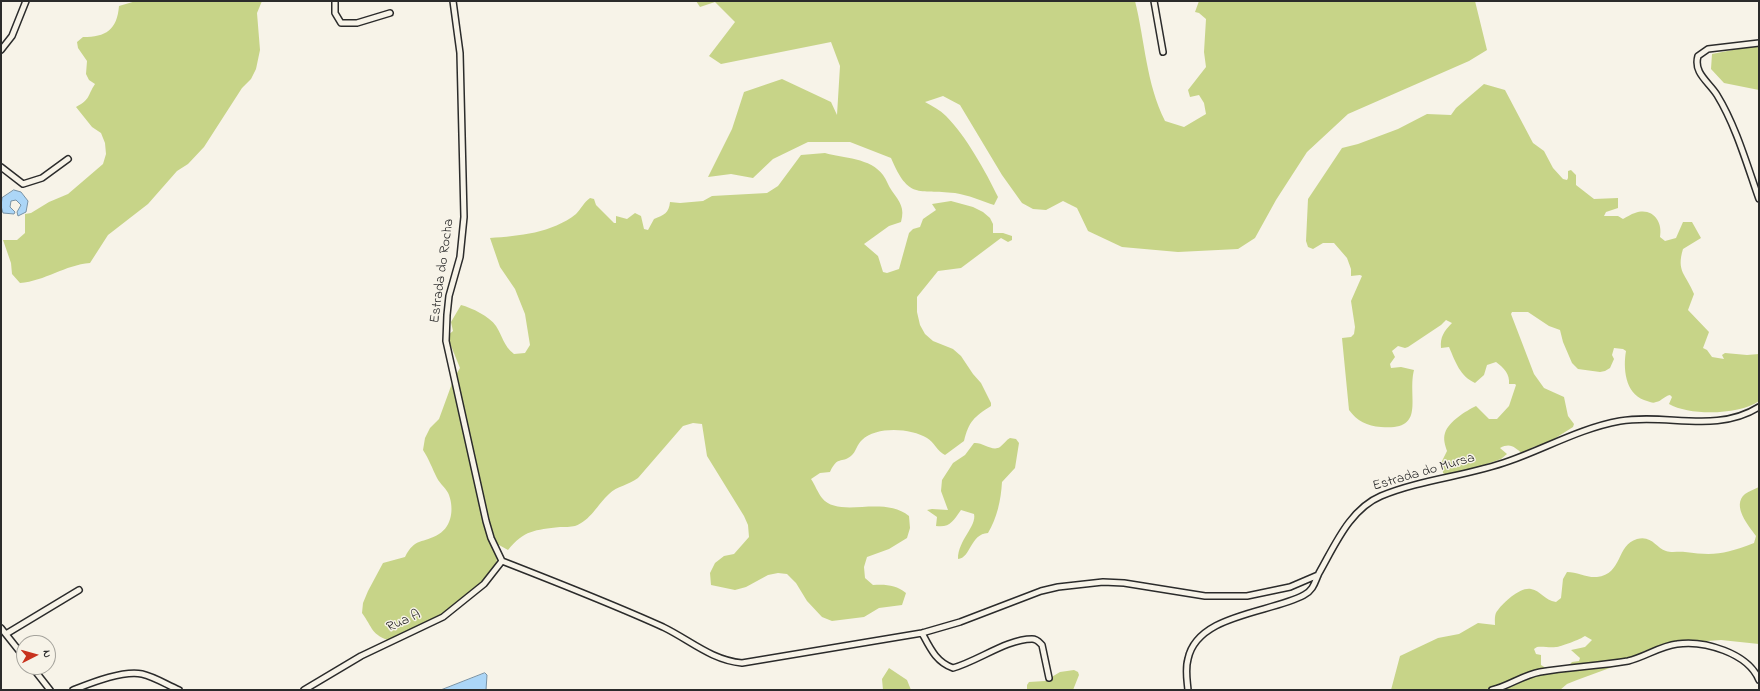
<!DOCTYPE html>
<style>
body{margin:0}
#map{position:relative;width:1760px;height:691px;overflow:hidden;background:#f7f3e8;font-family:"Indie Flower",sans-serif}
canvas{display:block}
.frame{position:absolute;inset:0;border:2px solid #2b2b2b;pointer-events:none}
.north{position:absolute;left:16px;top:635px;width:40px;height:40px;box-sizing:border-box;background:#f7f3e8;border:1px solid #a5a39c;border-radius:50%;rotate:84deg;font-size:11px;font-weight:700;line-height:16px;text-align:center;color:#2b2b2b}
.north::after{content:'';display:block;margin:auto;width:14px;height:18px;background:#c8321e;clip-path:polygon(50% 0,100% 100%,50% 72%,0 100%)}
</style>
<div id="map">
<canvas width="1760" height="691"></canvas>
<div class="frame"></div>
<div class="north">N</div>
</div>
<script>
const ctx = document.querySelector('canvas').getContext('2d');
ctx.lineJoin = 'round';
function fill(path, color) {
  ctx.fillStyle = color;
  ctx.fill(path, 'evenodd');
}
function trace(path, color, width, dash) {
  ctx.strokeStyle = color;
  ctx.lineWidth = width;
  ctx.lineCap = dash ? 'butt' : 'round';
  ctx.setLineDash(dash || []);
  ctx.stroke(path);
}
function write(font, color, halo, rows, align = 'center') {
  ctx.font = font + ' "Indie Flower",sans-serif';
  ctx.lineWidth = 3;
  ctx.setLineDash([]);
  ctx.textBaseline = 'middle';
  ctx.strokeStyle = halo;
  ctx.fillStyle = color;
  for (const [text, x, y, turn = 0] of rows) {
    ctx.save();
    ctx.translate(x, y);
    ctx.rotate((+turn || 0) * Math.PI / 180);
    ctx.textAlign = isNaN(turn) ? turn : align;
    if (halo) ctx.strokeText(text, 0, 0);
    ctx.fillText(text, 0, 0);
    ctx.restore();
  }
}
const green = new Path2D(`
 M136,1h126l-5,12 3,37 -4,19 -5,10 -9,9 -38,59 -16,17 -11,7 -29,33 -40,31 -18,28c-25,2 -45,18 -70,20l-8,-9 -1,-11 -8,-23h14l8,-7v-19l6,-1 18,-11 19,-8 35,-30 3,-10 -1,-11 -4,-10 -9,-6 -16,-20c15,-8 11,-11 19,-23l-6,-4 -3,-6 1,-13 -9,-13 -1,-6 6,-5c23,0 34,-7 36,-31z
 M696,1h439c10,40 11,82 30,120l19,6 22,-13 -2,-11 -5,-8 -9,2 -2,-7 18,-23 -2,-15 2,-33 -7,-6 -4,-1 4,-11h276l12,49 -18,11 -121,53 -41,38 -31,48 -21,38 -17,11 -60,3 -56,-5 -34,-16 -11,-23 -14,-7 -17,9 -13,-1 -11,-6 -20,-28 -42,-70 -17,-9 -18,6c7,4 15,8 21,14 20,20 40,56 52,81l-4,8c-12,-4 -26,-10 -39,-12 -38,-4 -46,7 -64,-35l-41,-16h-42l-35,17 -20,19 -22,-4 -23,3 24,-48 12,-37 38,-13 49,23 6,13 3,-49 -9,-24 -110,22 -12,-8 26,-34 -20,-20 -15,5z
 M1753,46l6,1v43l-35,-7 -13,-14 1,-15z
 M1484,84l21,6 28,53 11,8 9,17 10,11 4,1 1,-2v-7l3,-1 5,5v10l18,14 24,-1v10l-12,4 -2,4h14l5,3c4,-2 8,-5 12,-6 17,-6 28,8 25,24l5,4 11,-3 7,-16h9l9,16 -18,11c-7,23 3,25 11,45l-6,16 21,22 -6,16 4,2 5,7 12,2 -2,-4 3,-2 22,2 12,-1v47c-20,14 -69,15 -90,3l3,-7 -2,-2c-6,1 -8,6 -14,7 -4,2 -8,-1 -12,-2 -19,-7 -21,-32 -18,-49l-3,-2 -9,-1 -2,7 2,4 -4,9 -5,3 -5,1 -22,-3 -6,-6 -9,-21 -3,-12 -11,-4 -21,-14h-16l-1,2 23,60 10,14 20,9 4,19 6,8 -1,3 -27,17 -13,3 -10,7c-8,-6 -12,-12 -23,-6l7,6 -6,5 -51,18 -7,-4 -1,-12 5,-10c-2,-6 -4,-12 -2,-18 4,-12 21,-22 31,-27l13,13h8l12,-13 7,-21 -1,-1h-6c1,-10 -5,-16 -13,-22l-9,3 -3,10 -9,8c-15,-7 -19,-20 -26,-36l-8,1c-1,-11 3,-17 11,-25l-6,-3 -5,5 -33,22 -3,1 -7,-2 -6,5 3,6 -5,7 1,4 10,-1 13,3c-7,28 13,61 -33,57 -14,-1 -24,-6 -32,-17l-7,-72 9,-1 3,-3 1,-7 -4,-26 11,-25 -2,-1 -9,1v-7l-4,-11 -13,-15h-11l-10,6 -5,-2 -2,-6 2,-42 34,-51 16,-4 40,-15 29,-15 24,1 5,-7z
 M825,153c18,5 46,5 58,22 4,5 5,11 9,16 8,11 13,17 9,31l-12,4 -25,18 14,12 5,16 4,1 12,-4 10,-36 4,-4 7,-2 3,-8 13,-9 -4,-6 19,-3 22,6 10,5 7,6 3,6v9h10l9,3v4l-4,2 -7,-4 -40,30 -23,3 -21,26v15l3,13 5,9 8,7 20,8 8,7 12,18 8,9 10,20v3c-17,11 -22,15 -27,35l-19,14c-8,-4 -11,-13 -18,-17 -16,-10 -51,-12 -65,2 -5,4 -6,12 -11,16 -10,8 -13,-1 -21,16l-10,1 -9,6c4,6 7,14 11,19 17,21 61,-3 87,18l1,12 -3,10 -18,11 -22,8 -3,10 1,11 8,7c13,-1 23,0 33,8l-4,12 -23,3 -15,9 -32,4 -10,-4 -15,-16 -11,-18 -9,-9 -9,-1 -10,2 -22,12 -11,3 -24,-5 -1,-12 5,-10 9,-7 10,-2 15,-17 -1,-12 -4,-9 -37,-60 -5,-32 -9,-1 -10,3 -45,52c-9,7 -21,8 -29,16 -11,10 -19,27 -34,32 -4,1 -11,1 -15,1 -25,3 -36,3 -52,23l-9,-5c-4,8 0,18 -5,26 -21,32 -70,55 -103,70 -20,-6 -18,-13 -29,-28l1,-10 5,-12 15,-28 22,-6c10,-20 18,-13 34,-23 13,-8 15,-25 10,-39 -2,-6 -9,-11 -12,-17 -5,-10 -8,-19 -14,-28l2,-12 5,-10 9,-9 15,-41 6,-10 -13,-32 6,-5 -2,-9 10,-17c11,3 28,11 35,21 7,11 7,19 18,28l11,-1 5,-8 -5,-31 -10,-25 -15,-22 -10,-29c29,-2 62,-5 86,-24 5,-5 8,-12 14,-16l4,1 2,6 18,18h2v-7l11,3 8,-6 6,3 3,13 4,1 6,-11c10,-4 15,-6 16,-17l10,1 23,-2 9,-5 55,-3 11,-7 23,-31z
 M1010,438l6,1 3,4 -4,25 -13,14c-1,18 -5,36 -14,51 -18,1 -17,25 -30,26 0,-19 19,-33 16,-45l-13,-4c-8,11 -11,18 -25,16l1,-9 -10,-7 5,-1 16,1 -7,-19 1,-11 11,-17 12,-8 9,-12c9,-1 18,9 26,4 4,-3 6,-7 10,-9z
 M1759,487v157l-38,-4 -56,4 -21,7 -18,11 -49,18 -10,4 -7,6h-169l9,-34 38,-18 21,-4 19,-11 17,2c0,-5 -1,-11 3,-15 6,-8 22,-23 33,-21 10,2 13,11 25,13l5,-4 2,-19 4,-7c10,0 20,6 30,5 26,-3 19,-32 40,-38 15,-4 19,9 29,12 6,2 13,0 19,1 30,4 40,2 69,-9l2,-7c-7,-10 -25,-30 -11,-42 4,-3 10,-5 14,-7zM1585,636l7,4 -7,7 -14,3 9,8 -1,3 -7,1 -7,8h-16l-8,-5v-10l-5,-1 -2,-5 3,-2c6,-1 12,1 19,0 4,0 25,-8 29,-11z
 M889,668l18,12 4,10h-28l-1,-11z
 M1074,670l4,2 1,3 -6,15h-46v-5l2,-3 16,-1 15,-9z`);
const water = new Path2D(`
 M14,190l7,2 7,9 -2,11 -8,4 -1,-4 4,-7 -5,-5 -5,1 -1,6 5,5 -1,2 -11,-1 -2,-7 1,-8z
 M485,673l2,2 -1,15h-45z`);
const street = new Path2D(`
 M335,1v12l6,10h16l33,-10
 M453,1l7,52 4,164 -4,40 -11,39 -2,19 -1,26 40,180 5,17 11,23
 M1154,1l9,51
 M1759,43l-51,6 -10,7c-5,17 11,26 19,39 19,31 30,70 42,104
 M1,50l11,-14 14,-35
 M1,167l22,17 19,-6 26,-19
 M502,561c54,21 108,42 161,66 27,13 48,33 79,36l180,-30 38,-11 81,-31 17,-4 45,-5 21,1 81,13h42l43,-9 28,-12
 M1,628l23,29
 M922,633c8,15 14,29 31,35 25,-7 54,-29 79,-29 5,0 7,3 10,6l7,33
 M6,634l73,-44
 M32,667l18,23
 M73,690c18,-7 50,-20 69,-16 13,3 25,11 37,16
 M304,690l57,-34 82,-39 41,-33 18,-23
 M1188,690c-1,-11 -3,-21 0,-31 9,-45 83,-46 116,-64 10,-5 11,-14 15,-22 16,-28 31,-64 62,-77 41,-17 87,-20 128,-35 37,-13 72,-33 111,-40 47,-8 96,13 139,-14
 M1492,690c17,-4 31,-15 48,-18 29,-5 59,-6 88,-11 17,-4 32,-15 49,-17 27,-4 71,9 82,36`);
const streetNames = [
 ["Estrada do Rocha",443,271,-82],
 ["Estrada do Mursa",1424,473,-16],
 ["Rua A",404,622,-24]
];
fill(green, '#c7d488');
fill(water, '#acd6f7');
trace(water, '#7892a5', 1);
trace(street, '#2b2b2b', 8);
trace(street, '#f7f3e8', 5);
write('14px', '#2b2b2b', '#f7f3e8', streetNames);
</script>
